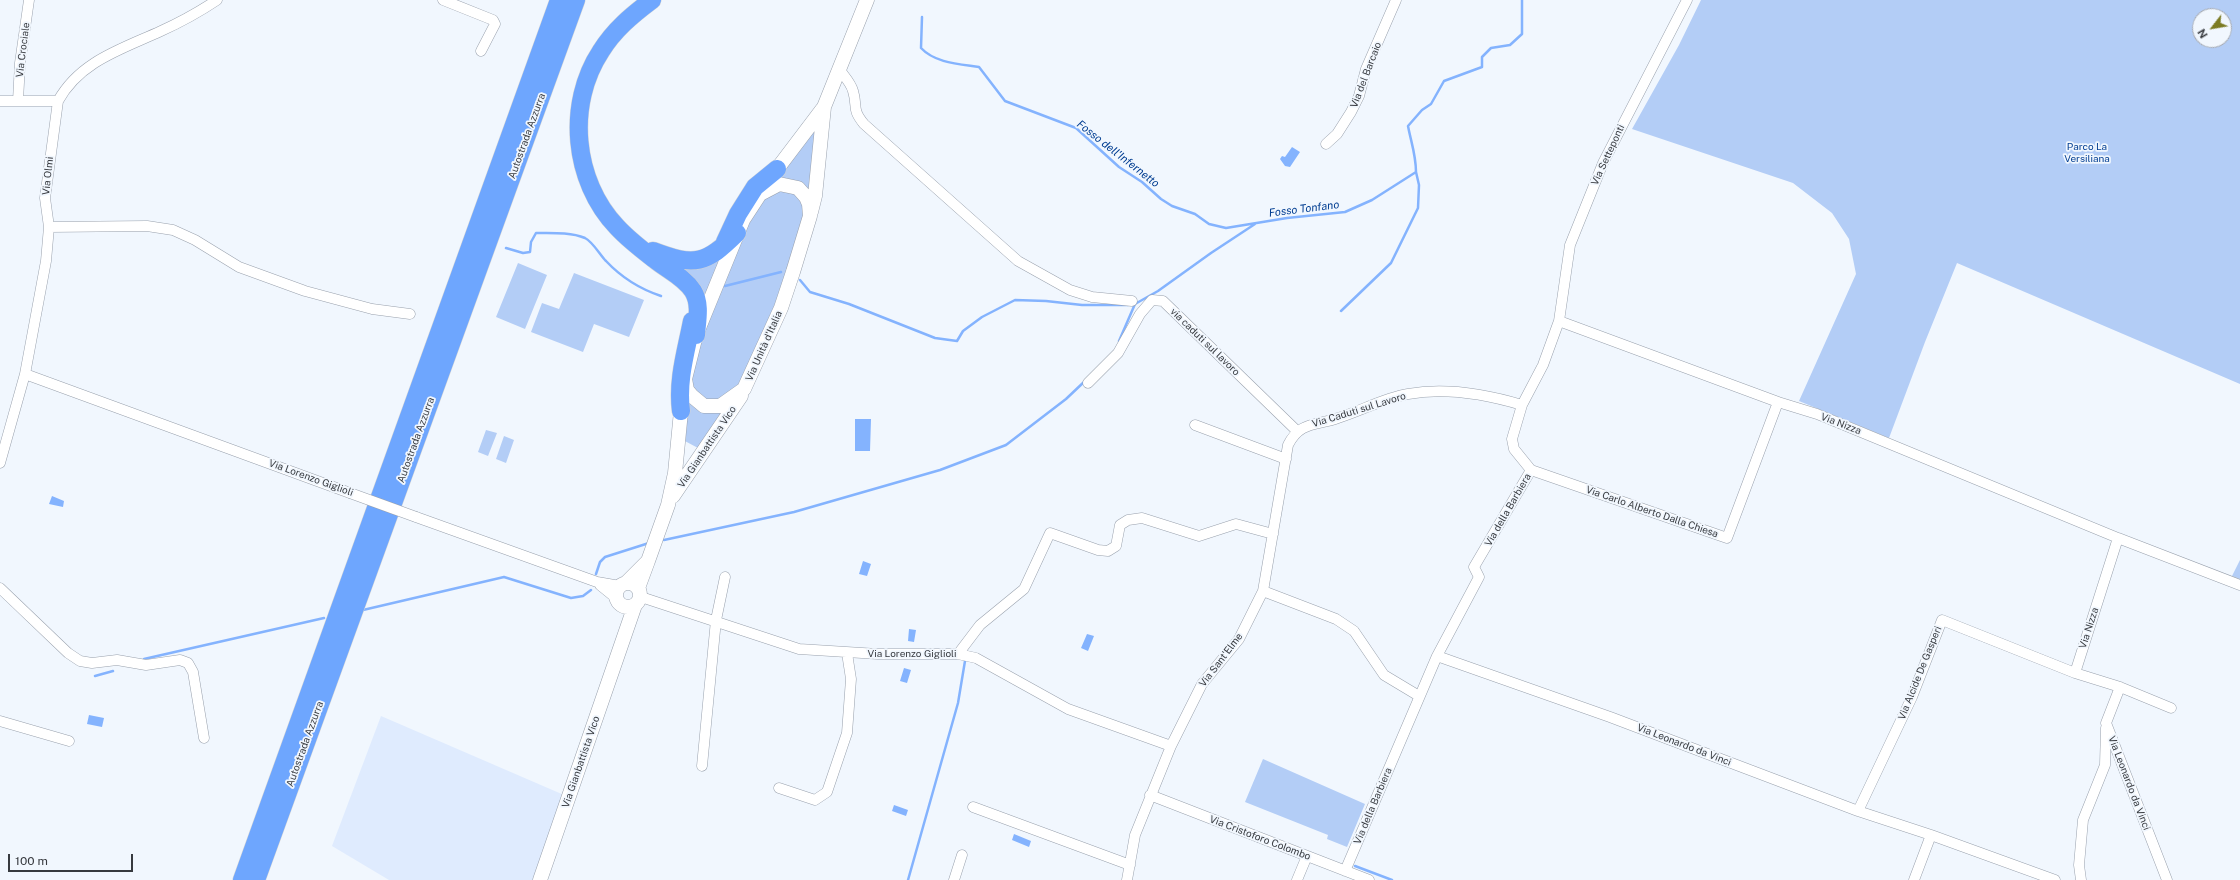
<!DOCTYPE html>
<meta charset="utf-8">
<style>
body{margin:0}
#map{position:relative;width:2240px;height:880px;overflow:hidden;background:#f1f7fe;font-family:"Public Sans",sans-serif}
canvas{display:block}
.north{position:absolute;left:2192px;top:8px;width:40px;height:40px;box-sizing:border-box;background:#f1f7fe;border:1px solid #a7abb2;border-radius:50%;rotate:239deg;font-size:11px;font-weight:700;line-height:16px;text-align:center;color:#373a3f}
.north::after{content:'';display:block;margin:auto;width:14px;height:18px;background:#7b7b23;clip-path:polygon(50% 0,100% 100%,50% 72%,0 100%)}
.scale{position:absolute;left:8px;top:854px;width:125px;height:18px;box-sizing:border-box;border:2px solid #373a3f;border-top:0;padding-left:5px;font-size:12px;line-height:14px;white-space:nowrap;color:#373a3f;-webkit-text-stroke:3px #f1f7fe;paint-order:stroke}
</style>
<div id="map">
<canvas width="2240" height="880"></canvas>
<div class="north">N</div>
<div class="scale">100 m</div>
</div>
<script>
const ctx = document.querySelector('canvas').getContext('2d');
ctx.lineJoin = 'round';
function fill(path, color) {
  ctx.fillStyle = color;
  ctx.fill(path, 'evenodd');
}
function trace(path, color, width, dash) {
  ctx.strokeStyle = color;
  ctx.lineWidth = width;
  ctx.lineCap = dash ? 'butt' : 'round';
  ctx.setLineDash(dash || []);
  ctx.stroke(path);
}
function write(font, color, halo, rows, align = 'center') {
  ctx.font = font + ' "Public Sans",sans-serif';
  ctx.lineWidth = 3.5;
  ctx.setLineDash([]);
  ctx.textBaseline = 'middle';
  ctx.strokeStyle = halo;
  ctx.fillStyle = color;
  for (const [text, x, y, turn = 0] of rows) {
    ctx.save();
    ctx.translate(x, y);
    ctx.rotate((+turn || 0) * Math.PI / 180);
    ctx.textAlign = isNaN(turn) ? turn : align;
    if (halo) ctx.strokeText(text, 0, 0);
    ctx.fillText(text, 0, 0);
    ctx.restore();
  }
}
const built = new Path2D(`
 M381,716l183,79 -28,85h-147l-57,-34z`);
const green = new Path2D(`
 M1701,0h539v384l-283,-121 -32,79 -36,96 -90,-37 57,-127 -7,-35 -17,-26 -39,-30 -161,-54 47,-84zM2200,16h24v24h-24z
 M817,127l-6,68 -38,-15z
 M781,189l16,2 9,20 -16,59 -50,114 -19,17 -20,-1 -12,-20 7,-29 41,-107 25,-43z
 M722,257l-15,43 -35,-39z
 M518,263l29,12 -22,54 -29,-12z
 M574,273l70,27 -15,37 -35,-13 -11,28 -52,-20 11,-29 17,6z
 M690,398l39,6 -31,44 -15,-8z
 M486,430l11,3 -9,23 -10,-4z
 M504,436l10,4 -8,23 -10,-4z
 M2240,560v19l-8,-3z
 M1263,759l102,45 -18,43 -20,-8 1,-4 -83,-33z`);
const water = new Path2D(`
 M1292,147l8,5 -10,15 -5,-1 -5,-7 2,-3 3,1z
 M855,419h16l-1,32h-15z
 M52,496l12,5 -1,6 -14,-3z
 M863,561l8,3 -4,12 -8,-2z
 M909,629l7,1 -2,12 -6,-1z
 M1087,634l7,2 -6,15 -7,-3z
 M904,668l7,2 -4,13 -7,-2z
 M89,715l15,3 -2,9 -15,-3z
 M894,805l14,5 -2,6 -14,-5z
 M1014,834l17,7 -2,6 -17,-7z`);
const stream = new Path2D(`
 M922,17l-1,31c14,15 38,16 58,19l26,34 71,27 43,39 23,15 19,17 11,7 23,8 14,10 17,4 61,-10 58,-6 27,-12 44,-28c0,-17 -5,-30 -8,-46l14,-16 9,-6 13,-23 38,-14v-10l9,-9 19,-3 12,-11v-34
 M506,248l17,5 7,-1 1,-10 5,-9c16,0 35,-1 49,5 8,4 15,17 21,23 15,16 34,28 55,35
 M800,280l10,12 39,12 86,34 22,3 6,-10 19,-14 33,-17 31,1 36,4h46
 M725,286l56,-14
 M1135,304l23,-13 53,-38 44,-29
 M1341,311l50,-48 27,-55 1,-23 -3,-13
 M1119,341l16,-37
 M664,540l130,-28 146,-42 66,-25 60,-46 19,-18
 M596,574l4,-12 5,-5 44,-14
 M363,610l141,-33 67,21 12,-2 8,-6
 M144,659l180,-41
 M95,676l18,-5
 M1355,866l37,14
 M908,880l50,-177 7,-42`);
const street = new Path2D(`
 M443,0l50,20 2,4 -14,27
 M839,69c5,7 12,14 14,22 5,16 -2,17 11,33l154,137 52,29 22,7 40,4
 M0,101h58
 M18,101l2,-38 9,-63
 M1326,144l11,-10 14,-22 8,-16 7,-27 30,-69
 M49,227l98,-1 26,4 22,10 44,27 66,24 67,18 38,5
 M1559,321l219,81 39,12 301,124
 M25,374l325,119
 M1088,383l30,-30 22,-39 12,-14 11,1 134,130
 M1195,425l91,34
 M0,463l25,-89 21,-113 3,-34 -4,-29 13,-97c22,-40 64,-52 103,-70 20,-9 38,-19 56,-31
 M1531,470l196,68 51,-136
 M416,517l181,65 23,4
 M600,585l16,13
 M0,588l68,65 12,8 12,2 25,-3 29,5 34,-5 8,3 5,9 11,66
 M1263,591l73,28 18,12 30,44 35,21
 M641,597l158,52 79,5h80l18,4 92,51 103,37
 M958,654l22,-29 44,-36 26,-56 48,17 10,1 8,-5 4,-21 8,-5 14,-2 57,18 37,-12 37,10
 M1437,656l173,61 248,94 73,24 124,45
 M2075,673l43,-135 122,47
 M2120,687l-14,36 61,157
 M0,721l69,20
 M702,766l14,-146 9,-43
 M779,788l36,12 12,-8 20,-59 4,-54 -4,-26
 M1150,795l219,85
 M973,807l157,58
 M1858,811l54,-114 30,-77 133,53 45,14 51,21
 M1345,871l92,-215 42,-79 -5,-10 57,-97 -17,-21 -2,-10 10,-34 21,-40 16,-44 11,-76 33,-82 84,-163
 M954,880l8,-25
 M1127,880l8,-45 36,-89 31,-62 37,-45 24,-48 25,-146c12,-24 28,-19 50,-27 23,-7 46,-20 70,-24 38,-7 77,0 114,11
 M1297,880l10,-24
 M1914,880l17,-45
 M2081,880l-2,-15 4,-45 22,-55 1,-37`);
const secondary = new Path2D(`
 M771,177l53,-70 43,-107
 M779,184l19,4 8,9 3,7 1,12 -17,56 -12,36 -37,81 -24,17h-16l-12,-10 -5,-6 -2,-11 11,-44 47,-115 17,-26z
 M811,212l4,-16 9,-89
 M673,496l68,-100
 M648,561l20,-56 7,-32 7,-72
 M616 595a12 12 0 1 1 24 0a12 12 0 1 1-24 0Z
 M626,583l22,-22 -10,27
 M540,880l95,-275`);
const highway = new Path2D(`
 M652,0c-20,15 -38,30 -51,51 -35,53 -28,130 16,176 11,12 24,22 37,32 13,11 29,17 39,32 8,13 4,30 3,44
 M725,242l13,-28 17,-27 22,-18
 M653,251c42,16 53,13 84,-18
 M681,411c-4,-31 5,-59 11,-90
 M242,880l317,-880
 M256,880l320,-880`);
const streetBridge = new Path2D(`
 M350,493l66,24`);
const streetNames = [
 ["Via Crociale",23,50,-83],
 ["Via del Barcaio",1366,75,-69],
 ["Autostrada Azzurra",527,136,-70],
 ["Via Setteponti",1608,155,-65],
 ["Via Olmi",48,176,-84],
 ["via caduti sul lavoro",1205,342,44],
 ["Via Unità d'Italia",764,346,-66],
 ["Via Caduti sul Lavoro",1359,410,-17],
 ["Via Nizza",1841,424,21],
 ["Autostrada Azzurra",416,440,-70],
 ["Via Gianbattista Vico",707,447,-56],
 ["Via Lorenzo Giglioli",311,478,20],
 ["Via della Barbiera",1508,510,-60],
 ["Via Carlo Alberto Dalla Chiesa",1652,512,19],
 ["Via Nizza",2089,628,-72],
 ["Via Lorenzo Giglioli",912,654],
 ["Via Sant'Elme",1221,660,-53],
 ["Via Alcide De Gasperi",1920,673,-68],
 ["Autostrada Azzurra",305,744,-70],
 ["Via Leonardo da Vinci",1684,745,21],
 ["Via Gianbattista Vico",581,762,-71],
 ["Via Leonardo da Vinci",2129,783,69],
 ["Via della Barbiera",1373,806,-67],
 ["Via Cristoforo Colombo",1260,838,21]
];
const parkNames = [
 ["Parco La",2087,147],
 ["Versiliana",2087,159]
];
const waterNames = [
 ["Fosso dell'Infernetto",1118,154,38],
 ["Fosso Tonfano",1304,209,-7]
];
fill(built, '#dfebfe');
fill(green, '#b3cdf6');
fill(water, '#84b3fe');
trace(stream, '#84b3fe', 2.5);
trace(street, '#99a1ad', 11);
trace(secondary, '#99a1ad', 15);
trace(highway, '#d3d4d5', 19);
trace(street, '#fff', 10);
trace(secondary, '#fff', 14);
trace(highway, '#6ea6fe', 18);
trace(streetBridge, '#99a1ad', 11, []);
trace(streetBridge, '#fff', 10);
write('10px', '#373a3f', '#f1f7fe', streetNames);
write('10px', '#003d91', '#f1f7fe', parkNames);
write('italic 11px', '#013d91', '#f1f7fe', waterNames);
</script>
